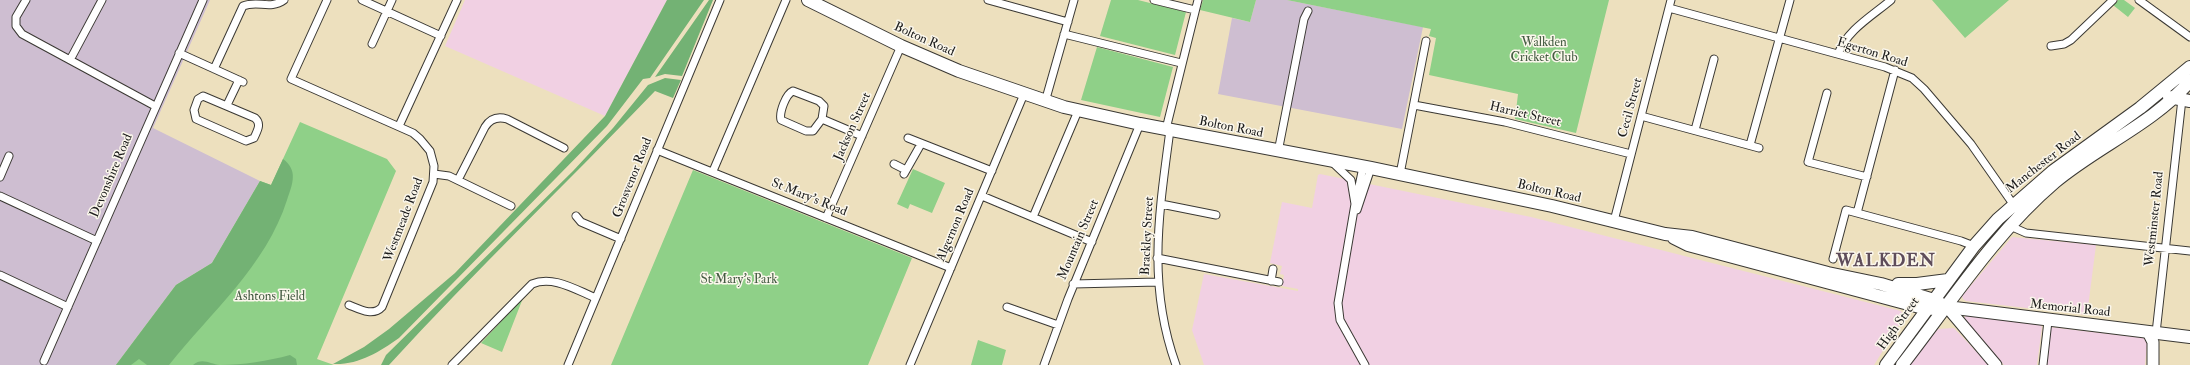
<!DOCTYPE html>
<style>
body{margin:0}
canvas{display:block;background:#ede0be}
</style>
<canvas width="2190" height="365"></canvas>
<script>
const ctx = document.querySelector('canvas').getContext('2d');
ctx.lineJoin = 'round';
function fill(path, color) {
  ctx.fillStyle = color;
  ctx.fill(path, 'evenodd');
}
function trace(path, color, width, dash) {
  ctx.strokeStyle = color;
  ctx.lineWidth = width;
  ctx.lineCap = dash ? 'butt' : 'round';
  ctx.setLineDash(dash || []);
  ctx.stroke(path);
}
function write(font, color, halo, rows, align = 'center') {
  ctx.font = font + ' "IM FELL Double Pica",serif';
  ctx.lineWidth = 3;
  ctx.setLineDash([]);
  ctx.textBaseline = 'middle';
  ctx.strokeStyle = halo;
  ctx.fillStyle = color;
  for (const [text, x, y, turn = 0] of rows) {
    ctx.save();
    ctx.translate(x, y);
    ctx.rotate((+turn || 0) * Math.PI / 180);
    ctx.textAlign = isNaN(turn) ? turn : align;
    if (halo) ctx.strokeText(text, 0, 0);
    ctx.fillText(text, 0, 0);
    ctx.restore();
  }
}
const built = new Path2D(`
 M465,0h202l-62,116 -160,-70z
 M1320,174l211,43 370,94 3,6 -30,48h-670l-12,-35 12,-56 94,17v-2l-16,-3 2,-11 -4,-1 2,-8 -12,-3 12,-61 30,6 6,-33z
 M2012,237l84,8 -9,70 -121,-14 -3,-2 -1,-3z
 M1967,314l73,11 2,2 -5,38h-33l-40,-44 1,-5z
 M2050,327l94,11 3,6 -2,21h-99z
 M1954,328l35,37h-80l29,-36z`);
const industrial = new Path2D(`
 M0,0h210l-57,128 107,53 -48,82 -36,22 -60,80h-116z
 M1256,0h31l136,27 -21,102 -184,-35 14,-76 18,4z`);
const green = new Path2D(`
 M1111,0h27l48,12 -11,43 -75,-19z
 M1203,0h53l-6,22 -50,-12z
 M1287,0h322l-33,133 -61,-14 3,-25 -89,-19 7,-37 -7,-2 2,-7z
 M1932,0h77l-44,38z
 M2118,0h6l11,8 -7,9 -15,-12z
 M1097,47l76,20 -13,50 -79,-17z
 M300,122l87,37 9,12 -79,188 17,6h-218l60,-80 36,-22 48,-82 11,4z
 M913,169l32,14 -13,30 -22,-9 -2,5 -11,-5z
 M693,170l219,88 -44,107h-257z
 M523,298l-21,54 -21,-9z
 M978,340l28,10 -4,15h-31z`);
const forest = new Path2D(`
 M667,0h37l-54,78 -7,1 -36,47 -208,212c-20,14 -40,27 -66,26l31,-17 25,-18 66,-56 150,-157z
 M709,0h4l-31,76 -17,-2 -10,3z
 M665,78l16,2 -8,18 -18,-7c-88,92 -180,180 -266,274h-8l5,-10 187,-184 40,-43 35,-43z
 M283,159c15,11 10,24 4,41 -21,66 -76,112 -118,165h-22l-8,-6 -8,6h-15l60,-80 36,-22 48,-82 11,4z
 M290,355l6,4 1,6h-104c9,-8 17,-1 27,0 23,0 48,-4 70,-10z`);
const street = new Path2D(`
 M26,0l-10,17v9l6,8 133,72
 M327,0l-36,79 122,54 7,6 10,12 4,15 -1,16 -51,125c-9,10 -23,2 -33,-2
 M362,0l79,36
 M988,0l80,22
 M1154,0l41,10
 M2139,0l51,37
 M1669,8l216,59 27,11 12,11 47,55 42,60
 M1064,34l117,29
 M372,44l20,-44
 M2051,46l13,-2 7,-4 42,-40
 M179,53l64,29
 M1838,54c9,-24 34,-38 53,-54
 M70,60l32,-60
 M214,69l29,-63c15,-6 27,4 41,-6
 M793,91l26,10 5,5 -2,13 -9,12h-7l-25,-11c-2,-8 5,-26 12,-29z
 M1827,93l-19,69 59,15
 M203,96l52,22c7,6 2,13 -1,20l-8,3 -50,-22 -2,-9 4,-11z
 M1045,102l29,-102
 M227,105l12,-25
 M1414,105l91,17 126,32
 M1641,116l118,32
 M822,119l40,17
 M399,126l58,-126
 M1166,129l32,-129
 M1170,130c-11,83 -23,155 6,235
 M1695,130l19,-71
 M908,138l84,33
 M1750,145l40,-145
 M657,150l294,118
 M1278,152l26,-133 4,-8
 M1333,163l18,17 4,24 -17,99 2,17 25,45
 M894,164l12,6
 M713,171l73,-171
 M434,174l15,2 62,30
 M904,174l17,-30
 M1400,174l26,-133
 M0,177l9,-21
 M458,180l27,-53c5,-8 12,-11 22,-8l57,29
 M0,196l97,45
 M982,196l110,46
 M1357,196l6,-29
 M1161,204l55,11
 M1357,210l14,-42
 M1857,213l38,-143
 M576,216l5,6 40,17
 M1033,217l45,-106
 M826,218l75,-172
 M1614,221l57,-221
 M2010,226l16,7 164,18
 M1157,258l122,24
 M1833,259l13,-49 115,31 13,5
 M0,275l68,32
 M1271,281l2,-12
 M1073,284l85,-2
 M1007,307l51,18
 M2156,333l26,-234
 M44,361l159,-361
 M452,365l80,-81c21,-9 44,6 64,14
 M568,365l152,-365
 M910,365l114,-271
 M1044,365l24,-66 72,-175
 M2043,365l5,-44`);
const secondary = new Path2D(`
 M1947,307l49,58
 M2148,332l5,10v23`);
const primary = new Path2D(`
 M808,0l93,46 58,25 105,36 76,17 231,44 181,38 113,28 27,3 136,36 53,11 53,16 13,7
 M2169,97l21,4
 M1674,238l14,7 239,64 20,-2 243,30
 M1898,284h19l31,-4
 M1886,365l88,-119 24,-27 55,-48 87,-63 50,-41
 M1902,365c49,-63 92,-131 153,-183 43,-36 98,-58 135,-101`);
const streetNames = [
 ["Bolton Road",924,40,24],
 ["Egerton Road",1872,53,17],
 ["Cecil Street",1631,108,-75],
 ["Harriet Street",1525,115,13],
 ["Jackson Street",853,127,-66],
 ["Bolton Road",1231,128,11],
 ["Manchester Road",2044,163,-38],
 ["Devonshire Road",112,176,-67],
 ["Grosvenor Road",633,178,-68],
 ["Bolton Road",1549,192,13],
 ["St Mary's Road",809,198,22],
 ["Westminster Road",2155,219,-84],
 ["Westmeade Road",404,220,-69],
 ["Algernon Road",956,225,-67],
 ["Brackley Street",1148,236,-87],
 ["Mountain Street",1079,240,-67],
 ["Memorial Road",2070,309,6],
 ["High Street",1899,324,-54]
];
const parkNames = [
 ["Walkden",1544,43],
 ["Cricket Club",1544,58],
 ["St Mary's Park",739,280],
 ["Ashtons Field",270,297]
];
const districtNames = [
 ["WALKDEN",1886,262]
];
fill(built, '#f1d0e3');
fill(industrial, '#cebed1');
fill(green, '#8fd088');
fill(forest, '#73b274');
trace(street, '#3b3934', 9);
trace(secondary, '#3b3934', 13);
trace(primary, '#3b3934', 14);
trace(street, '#fff', 7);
trace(secondary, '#fff', 11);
trace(primary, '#fff', 12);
write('13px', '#1c1c1c', '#fbf7ec', streetNames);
write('13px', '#445b42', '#fbf7ec', parkNames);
ctx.letterSpacing = '1px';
write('bold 17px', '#5e4c5a', '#fbf7ec', districtNames);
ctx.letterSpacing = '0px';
</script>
